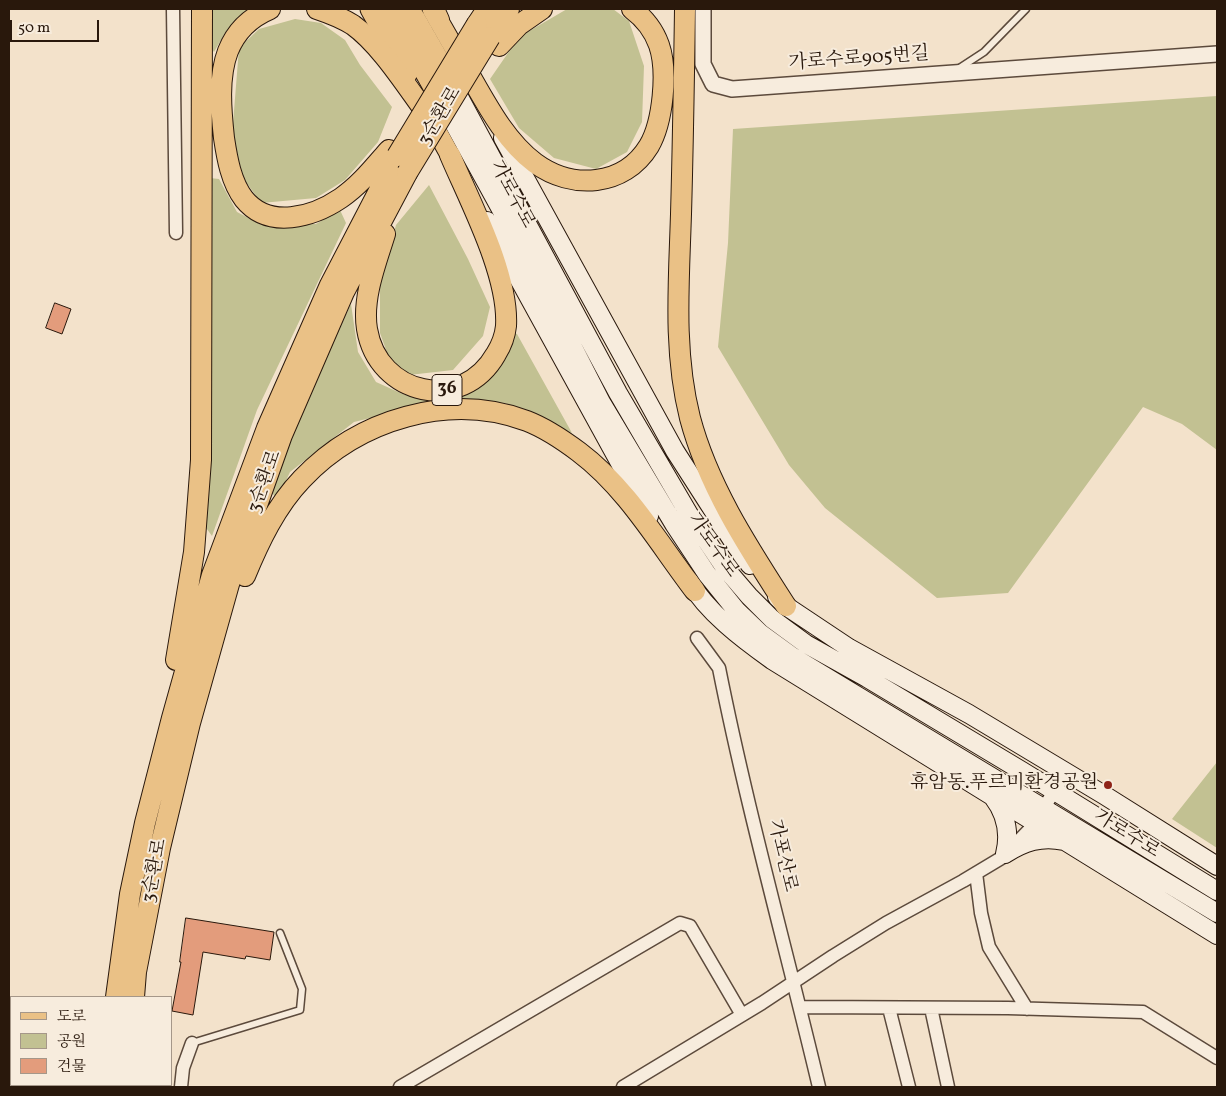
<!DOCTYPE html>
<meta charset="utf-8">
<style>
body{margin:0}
#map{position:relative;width:1226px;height:1096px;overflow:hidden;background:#f3e2cb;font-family:Vollkorn,"Noto Serif KR",serif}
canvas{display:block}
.frame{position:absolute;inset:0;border:10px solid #29180c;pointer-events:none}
.legend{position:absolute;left:10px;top:996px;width:162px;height:90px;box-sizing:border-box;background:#f7ecdd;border:1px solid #a59789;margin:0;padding:6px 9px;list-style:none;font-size:15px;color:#29180c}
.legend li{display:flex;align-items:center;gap:10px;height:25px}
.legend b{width:25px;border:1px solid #a59789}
.scale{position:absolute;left:10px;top:20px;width:89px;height:22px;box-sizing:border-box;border:2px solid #29180c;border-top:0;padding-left:6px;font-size:15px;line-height:18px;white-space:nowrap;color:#29180c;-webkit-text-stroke:4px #f7ecdd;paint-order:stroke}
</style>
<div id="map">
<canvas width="1226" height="1096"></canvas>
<div class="frame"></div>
<ul class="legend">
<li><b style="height:6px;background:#eac186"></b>도로</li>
<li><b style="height:14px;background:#c2c192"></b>공원</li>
<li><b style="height:14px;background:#e39c7c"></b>건물</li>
</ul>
<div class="scale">50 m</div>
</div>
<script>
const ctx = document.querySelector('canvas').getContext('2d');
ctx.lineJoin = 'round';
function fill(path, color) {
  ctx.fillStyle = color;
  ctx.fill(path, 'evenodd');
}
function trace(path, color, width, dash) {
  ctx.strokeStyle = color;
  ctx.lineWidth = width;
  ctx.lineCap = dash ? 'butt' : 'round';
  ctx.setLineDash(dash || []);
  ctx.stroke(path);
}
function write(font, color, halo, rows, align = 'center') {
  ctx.font = font + ' Vollkorn,"Noto Serif KR",serif';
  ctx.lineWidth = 4;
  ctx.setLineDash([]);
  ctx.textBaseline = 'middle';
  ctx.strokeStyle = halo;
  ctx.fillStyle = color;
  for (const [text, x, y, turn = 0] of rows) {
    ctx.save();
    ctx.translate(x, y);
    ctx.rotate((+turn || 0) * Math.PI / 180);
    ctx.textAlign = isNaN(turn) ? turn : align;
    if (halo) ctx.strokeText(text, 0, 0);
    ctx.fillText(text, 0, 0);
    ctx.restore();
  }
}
const green = new Path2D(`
 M209,9h47l-31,24 -11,19 -6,-10z
 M567,9h46l16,12 15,45 -2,56 -15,30 -31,17 -42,-11 -35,-30 -29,-49 29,-42z
 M295,19l26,4 24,17 15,25 32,42 -14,35 -33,38 -29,18 -55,5 -20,-28 -9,-39 7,-88 20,-19z
 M1217,96v354l-35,-26 -39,-17 -135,186 -71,5 -112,-90 -36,-43 -71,-118 10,-104 5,-114z
 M210,178l9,1 18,33 25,13 54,-1 24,-14 6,13 -89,187 -45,126 -8,-11z
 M429,185l39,74 22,48 -7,29 -30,34 -44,5 -20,-17 -9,-25v-51l16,-57z
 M351,304l7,48 18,30 29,13 33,1 36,-10 36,-55 7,3 55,99 -67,-30 -38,-3 -39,4 -74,18 -64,50 -13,28 -6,-9 19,-57z
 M1217,762v86l-45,-29z`);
const building = new Path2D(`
 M55,303l16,6 -9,25 -16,-6z
 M186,918l88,14 -4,28 -24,-4 -1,3 -42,-7 -10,63 -21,-4 9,-49h-1z`);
const service = new Path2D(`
 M958,69l26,-17 42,-43
 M192,1043l108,-33 2,-21 -22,-56`);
const minor = new Path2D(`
 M173,9l3,224
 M697,638l22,30c28,141 67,280 100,419
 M976,873l5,40 8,34 38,62
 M800,1007l208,1 135,4 74,46
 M889,1008l20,79
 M931,1008l17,79
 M181,1087l2,-19 9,-25
 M400,1087l280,-164 10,3 52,89
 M623,1087l139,-84 71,-47 53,-33 77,-42 40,-24 29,-30 34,-55`);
const tertiary = new Path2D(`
 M703,9v55l10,20 19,5 485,-35`);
const secondary = new Path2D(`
 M451,82l167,311 72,123 35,52 24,28 23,23 34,25 61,34 155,93 195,120
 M440,98l87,159 74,145 73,122 33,50 29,36 24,23 33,24 424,256
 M503,138l172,313 59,92 16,22
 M487,221l162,295
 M688,580c20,33 53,58 84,80l445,275
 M777,597l9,9 63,42 120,66 135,81 113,71
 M993,797c13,17 17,37 12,57
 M1005,854c19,-12 36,-18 59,-13`);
const primary = new Path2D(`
 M370,9l37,66
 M389,9l50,89
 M410,9l40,70
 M432,9l32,56
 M428,115l22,40`);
const trunk = new Path2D(`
 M270,9c-19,8 -34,22 -42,42 -10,26 -7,59 -4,87 3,20 7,44 20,61 25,31 69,18 97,-1 19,-13 33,-31 48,-48
 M317,9c12,4 25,9 36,16 29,21 55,64 77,93
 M434,9l5,11
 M685,9c-1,68 -2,136 -4,205 -2,68 -8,137 9,204 18,68 58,129 96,188
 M477,24l10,-15
 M490,37l19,-28
 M499,46l20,-21 23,-16
 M464,65c20,34 39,74 71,98 37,27 89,24 114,-17 14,-24 19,-75 10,-101 -5,-14 -15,-27 -27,-36
 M385,234c-9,29 -23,64 -18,95 11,67 95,85 129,25 5,-8 9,-18 10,-28 3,-51 -36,-124 -56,-171
 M245,576c14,-34 31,-70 57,-97 57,-60 147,-87 225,-58 18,7 36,19 52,31 48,36 80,92 116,139
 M176,660l18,-108 7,-92 1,-451
 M116,997l14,-103 15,-71 27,-105 40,-143 55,-147 63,-143 67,-129
 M134,997l2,-25 24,-124 30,-125 39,-139 53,-149 62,-143 63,-119
 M106,1087v-2
 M124,1087v-2`);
const trunkBridge = new Path2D(`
 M397,156l80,-132
 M407,173l83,-136`);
const markers = [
 [1108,785,5,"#8f2418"]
];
const shields = [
 [447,390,30]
];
const shieldNames = [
 ["36",447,390]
];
const streetNames = [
 ["가로수로905번길",859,60,-4],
 ["3순환로",441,117,-59],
 ["가로수로",511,195,62],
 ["3순환로",266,482,-70],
 ["가로수로",712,546,55],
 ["가로수로",1126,835,32],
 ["가포산로",781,856,77],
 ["3순환로",156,871,-79]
];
const poiNames = [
 ["휴암동.푸르미환경공원",1098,785]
];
fill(green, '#c2c192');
fill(building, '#e39c7c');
trace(building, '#29180c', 1);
trace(service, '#5c4a3c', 9);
trace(minor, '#5c4a3c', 15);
trace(tertiary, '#5c4a3c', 18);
trace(secondary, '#29180c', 20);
trace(primary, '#29180c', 21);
trace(trunk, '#29180c', 22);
trace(service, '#f7ecdd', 6);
trace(minor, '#f7ecdd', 12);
trace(tertiary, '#f7ecdd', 15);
trace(secondary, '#f7ecdd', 18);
trace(primary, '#eac186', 19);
trace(trunk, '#eac186', 20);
trace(trunkBridge, '#29180c', 22, []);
trace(trunkBridge, '#eac186', 20);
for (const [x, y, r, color] of markers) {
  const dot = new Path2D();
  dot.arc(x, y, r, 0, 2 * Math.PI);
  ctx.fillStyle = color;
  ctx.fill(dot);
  trace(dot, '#f7ecdd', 2);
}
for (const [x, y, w] of shields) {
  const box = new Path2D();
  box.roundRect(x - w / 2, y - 15.5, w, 31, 4);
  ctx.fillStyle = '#f7ecdd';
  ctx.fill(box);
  trace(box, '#29180c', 1);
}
write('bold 18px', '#29180c', null, shieldNames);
write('19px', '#29180c', '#f7ecdd', streetNames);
write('19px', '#29180c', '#f7ecdd', poiNames, 'right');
</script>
